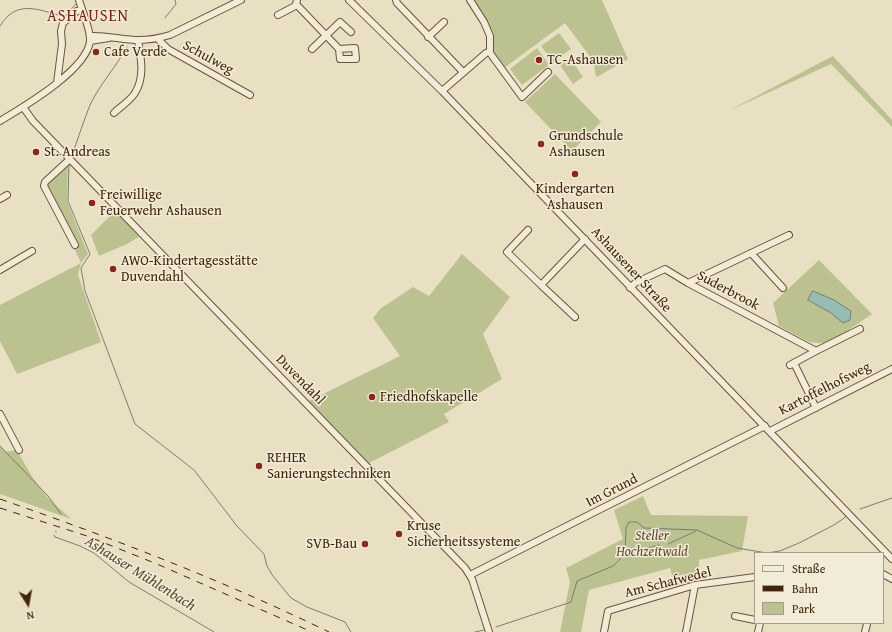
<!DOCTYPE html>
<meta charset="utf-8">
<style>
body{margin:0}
#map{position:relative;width:892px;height:632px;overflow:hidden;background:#e9e0c3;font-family:"Gentium Book Plus",serif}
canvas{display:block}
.legend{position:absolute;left:754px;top:552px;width:130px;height:72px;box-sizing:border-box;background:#f1ebd8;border:1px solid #ab9b86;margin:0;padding:5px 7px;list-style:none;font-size:12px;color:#41240b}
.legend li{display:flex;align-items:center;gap:8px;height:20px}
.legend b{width:20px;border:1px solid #ab9b86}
.north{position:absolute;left:8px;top:584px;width:40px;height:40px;-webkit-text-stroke:3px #f1ebd8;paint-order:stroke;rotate:169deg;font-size:11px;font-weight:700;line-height:16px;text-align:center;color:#41240b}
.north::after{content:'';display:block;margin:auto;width:14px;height:18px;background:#41240b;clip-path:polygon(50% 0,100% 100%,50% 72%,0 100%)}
</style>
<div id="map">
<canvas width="892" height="632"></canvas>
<ul class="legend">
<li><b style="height:5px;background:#f1ebd8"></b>Straße</li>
<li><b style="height:5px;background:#41240b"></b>Bahn</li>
<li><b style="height:11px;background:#bcc190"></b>Park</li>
</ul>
<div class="north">N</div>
</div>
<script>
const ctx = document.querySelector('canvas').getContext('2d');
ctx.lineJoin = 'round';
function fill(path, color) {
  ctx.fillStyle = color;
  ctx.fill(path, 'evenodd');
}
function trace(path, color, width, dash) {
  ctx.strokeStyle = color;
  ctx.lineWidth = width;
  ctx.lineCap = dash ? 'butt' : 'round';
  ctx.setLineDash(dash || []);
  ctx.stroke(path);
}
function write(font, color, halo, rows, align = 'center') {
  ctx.font = font + ' "Gentium Book Plus",serif';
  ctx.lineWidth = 3;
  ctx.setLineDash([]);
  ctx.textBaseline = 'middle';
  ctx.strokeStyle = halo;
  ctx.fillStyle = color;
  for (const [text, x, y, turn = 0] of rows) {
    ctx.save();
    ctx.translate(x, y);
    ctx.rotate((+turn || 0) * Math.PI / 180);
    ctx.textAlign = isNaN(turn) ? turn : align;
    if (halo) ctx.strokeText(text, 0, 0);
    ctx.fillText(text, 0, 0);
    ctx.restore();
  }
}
const green = new Path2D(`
 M472,0h130l26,59 -31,18 -2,-4 -1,-11 -29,-39 -61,45 -10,-14 -1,-20z
 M559,33l12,16 -18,13 -12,-16z
 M537,48l12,17 -27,20 -12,-16z
 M833,56l59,64v7l-61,-63 -105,48z
 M570,58l13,19 -10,7 -13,-19z
 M555,74l46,48 -29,29 -47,-49z
 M68,165l-1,36 21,53 -7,9 -3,12 23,67 -84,32 -17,-33v-36l81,-42 -34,-74v-6z
 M116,210l23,27 -12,7 -28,12 -8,-21z
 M462,254l48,43 -27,37 19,45 -58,35 5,8 -80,41 -60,-62 91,-45 -27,-38 7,-9 33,-22 16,9z
 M819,260l53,54 -44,30 -19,-2 -30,-16 -6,-23z
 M0,446l6,6 11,-2 14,25 16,22 24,22 -71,-25z
 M643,496l8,19 97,1 -6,35 -43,9v20l-24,7 -5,-19 -81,22 -8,42h-21l10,-50 -4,-14 57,-29 -9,-29z`);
const water = new Path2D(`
 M813,291l21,9 17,11 -1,9 -7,3 -12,-10 -23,-13z`);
const stream = new Path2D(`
 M165,18l11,-14 -1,-4
 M0,26c2,-3 4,-6 6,-8 16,-17 36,-7 56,-2h3l11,-12
 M73,152c6,-16 11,-32 17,-47 10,-21 26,-38 37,-58
 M69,165l-1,36 22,53 -9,14 4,23 50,133 59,46 43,56 27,28 3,12 6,10 18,22 16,9 38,15 6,10
 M0,446l48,50 13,18
 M860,509l32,-11
 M56,532v-1
 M54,535l1,2 25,9 14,7 35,29 85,50
 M668,544l28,-13
 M626,553l34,-8
 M496,627l75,-25 6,-21 36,-15 12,-12 1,-26 3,-6h8l7,6 53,2 40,18 30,5 13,-2 19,-8 35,-18 13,-9
 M475,632l9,-2`);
const minor = new Path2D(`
 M297,0l-1,4 43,45 1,10h16l-1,-11 -16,1
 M349,0l93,91 450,468
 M396,0l1,3 66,69
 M470,0l14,22 6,14v17l32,44 26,-25
 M278,15l19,-10
 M90,36c16,-1 33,4 49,4 11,0 21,-2 31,-5l71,-35
 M428,37l16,-15
 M158,39l10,10 82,46
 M90,41l19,-3
 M312,49l28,-27 11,10
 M57,83l5,-39 -1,-13 2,-8 14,-12 5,-1
 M442,91l44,-38
 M23,107l10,14 432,447 7,11 17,53
 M114,113c6,-6 16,-12 21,-20 10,-16 6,-35 3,-53
 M0,121c23,-14 87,-51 90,-80 1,-11 -8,-30 -11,-41
 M70,159l-25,23 -1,4 31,59
 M0,199l7,-4
 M528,230l-21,22 34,33
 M751,253l32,35
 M0,270l32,-19
 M688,283l101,-48
 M630,288l5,-5 30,-14 23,14 128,68 44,-22
 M575,317l-34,-32 44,-46
 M794,363l22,45
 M790,365l26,-14
 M0,414l19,36
 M770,431l122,-62
 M883,574l9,5
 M470,575l295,-149
 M735,616l20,4
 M604,632l4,-21 87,-26 60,-8
 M686,632l9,-47
 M758,632l2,-9
 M865,632l2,-8`);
const rail = new Path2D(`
 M0,499c112,39 222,81 329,133
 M0,508l87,28 70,28 155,68`);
const markers = [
 [96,52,4,"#8f2418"],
 [539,60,4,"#8f2418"],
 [541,144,4,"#8f2418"],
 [36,152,4,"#8f2418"],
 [575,174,4,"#8f2418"],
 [92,203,4,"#8f2418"],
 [113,269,4,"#8f2418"],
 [372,397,4,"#8f2418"],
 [259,466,4,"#8f2418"],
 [399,534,4,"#8f2418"],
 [365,544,4,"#8f2418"]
];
const poiNames = [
 ["Cafe Verde",104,52],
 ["TC-Ashausen",547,60],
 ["Grundschule",549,136],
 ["Ashausen",549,152],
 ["St. Andreas",44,152],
 ["Kindergarten",575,189,"center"],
 ["Ashausen",575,205,"center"],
 ["Freiwillige",100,195],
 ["Feuerwehr Ashausen",100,211],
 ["AWO-Kindertagesstätte",121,261],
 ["Duvendahl",121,277],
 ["Friedhofskapelle",380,397],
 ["REHER",267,458],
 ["Sanierungstechniken",267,474],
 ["Kruse",407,526],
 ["Sicherheitssysteme",407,542],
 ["SVB-Bau",357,544,"right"]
];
const streetNames = [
 ["Schulweg",208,58,29],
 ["Ashausener Straße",631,270,47],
 ["Suderbrook",728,291,28],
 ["Duvendahl",300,380,46],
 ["Kartoffelhofsweg",825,389,-27],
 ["Im Grund",612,491,-27],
 ["Am Schafwedel",668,583,-14]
];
const parkNames = [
 ["Steller",652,536],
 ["Hochzeitwald",652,552]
];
const waterNames = [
 ["Ashauser Mühlenbach",140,574,32]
];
const quarterNames = [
 ["ASHAUSEN",88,17]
];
fill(green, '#bcc190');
fill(water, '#97bdb2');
trace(water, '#75806f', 1);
trace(stream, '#75806f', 1);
trace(minor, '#6b5339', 8);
trace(minor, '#f1ebd8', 6);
trace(rail, '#41240b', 1, [7, 7]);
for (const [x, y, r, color] of markers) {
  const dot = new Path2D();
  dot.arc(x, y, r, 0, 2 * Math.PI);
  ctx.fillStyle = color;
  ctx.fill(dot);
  trace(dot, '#f1ebd8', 1.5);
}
write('14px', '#41240b', '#f1ebd8', poiNames, 'left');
write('14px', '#41240b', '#f1ebd8', streetNames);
write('italic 14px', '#604b2c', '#f1ebd8', parkNames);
write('italic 15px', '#564a35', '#f1ebd8', waterNames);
ctx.letterSpacing = '1px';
write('16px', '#7a1f14', '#f1ebd8', quarterNames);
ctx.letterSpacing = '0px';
</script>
